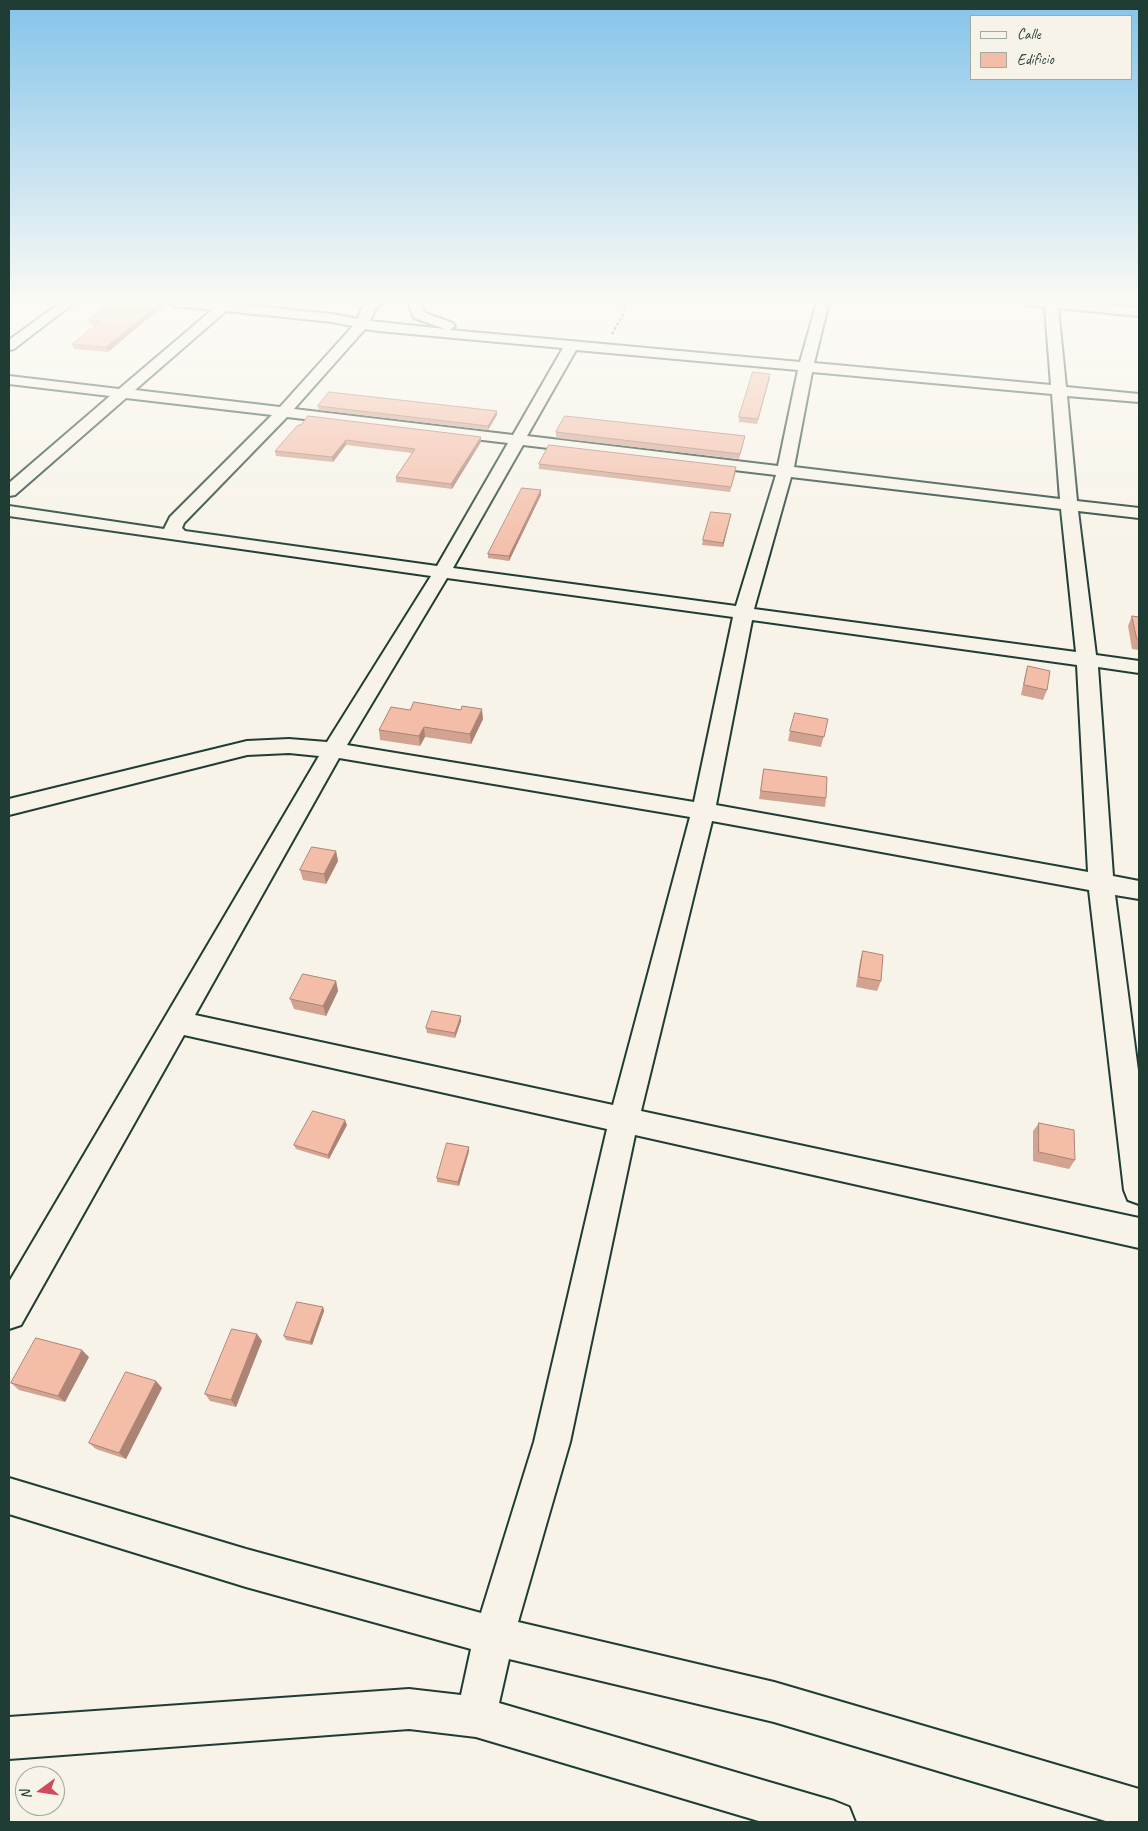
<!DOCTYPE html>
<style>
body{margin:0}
#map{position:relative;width:1148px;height:1831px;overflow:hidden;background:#f7f3e8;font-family:Caveat,sans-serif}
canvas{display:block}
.frame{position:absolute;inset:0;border:10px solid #1f3d34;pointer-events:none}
.legend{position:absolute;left:970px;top:15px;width:162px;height:65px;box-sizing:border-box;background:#f7f3e8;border:1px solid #a1aaa0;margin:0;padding:6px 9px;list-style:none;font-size:15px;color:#1f3d34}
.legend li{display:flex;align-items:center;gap:10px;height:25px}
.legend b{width:25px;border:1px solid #a1aaa0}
.north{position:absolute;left:15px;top:1766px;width:50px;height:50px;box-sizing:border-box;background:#f7f3e8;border:1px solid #a1aaa0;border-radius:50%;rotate:256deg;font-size:14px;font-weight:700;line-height:20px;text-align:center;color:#1f3d34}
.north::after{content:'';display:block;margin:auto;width:18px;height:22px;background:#d1495b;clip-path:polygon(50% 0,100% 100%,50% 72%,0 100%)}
</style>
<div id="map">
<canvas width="1148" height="1831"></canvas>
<div class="frame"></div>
<ul class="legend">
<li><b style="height:6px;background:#f7f3e8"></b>Calle</li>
<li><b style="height:14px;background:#f4bda8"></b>Edificio</li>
</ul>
<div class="north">N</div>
</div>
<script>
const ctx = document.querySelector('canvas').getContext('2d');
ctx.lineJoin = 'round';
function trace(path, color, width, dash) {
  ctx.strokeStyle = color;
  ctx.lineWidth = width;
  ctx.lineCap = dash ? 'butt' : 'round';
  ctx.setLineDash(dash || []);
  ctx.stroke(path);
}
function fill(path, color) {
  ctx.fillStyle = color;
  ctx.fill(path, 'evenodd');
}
const path = new Path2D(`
 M612,334l12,-21 2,-11`);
const street = new Path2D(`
 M61,302h14l-61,47 -5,1v-10z
 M169,302h66l-1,2 98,10 26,5 4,-11 7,-6h14l-8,8 -5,11 75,8 -31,-11 -6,-16h12l5,11 28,10 2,3 -5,4 350,32 17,-60h12l-15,61 237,22 -6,-78 -18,-2 -1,-3h49l64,6v8l-81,-8 8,79 73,7v8l-72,-6 10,105 62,7v10l-61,-7 18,144 43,6v12l-41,-6 15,209 26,5v18l-24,-4 24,183v126l-11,-4 -4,-10 -35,-300 -377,-69 -71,290 498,107v30l-504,-113 -65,307 -52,180 256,60 365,107v33h-30l-335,-100 -265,-63 -10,44 335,98 15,6 6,15h-93l-286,-85 -67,-8 -400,30v-42l400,-28 52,6 10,-46 -225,-62 -237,-73v-36l237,71 235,64 53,-171 73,-313 -423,-94 -163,290 -12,4v-47l310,-526 -30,-3 -42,2 -238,60v-16l238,-58 42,-2 38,3 104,-166 -422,-60v-10l155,23 6,-12 102,-102 -146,-17 -111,97 -6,1v-13l101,-87 -101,-12v-8l110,13 93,-79 -37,-4zM226,311l106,11 21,4 -73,81 -145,-17zM365,329l13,2 185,17 -50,87 -219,-26zM576,350l222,20 -20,96 -251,-30zM812,372l240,22 8,105 -266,-32zM287,417l221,26 -71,123 -252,-35 -3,-3 2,-5zM523,445l253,30 -40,131 -283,-38zM791,477l270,32 15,143 -322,-43zM447,578l286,39 -39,185 -347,-57zM752,620l325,45 11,207 -372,-67zM339,758l351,59 -77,288 -418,-90z`);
const wall = new Path2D(`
 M111,302l-3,50 -34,-3 -2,-5 24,-19 -6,-1 -1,-4z
 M770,374l-13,50 -18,-2v-5z
 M318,406l179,9 -9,15 -169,-20z
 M298,425l183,17 -29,47 -56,-7v-5l16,-24 -66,-8 -13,17 -57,-6 -1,-5z
 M556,432l189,4 -6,23 -183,-21z
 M539,464l197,8 -6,20 -191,-23z
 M541,490v5l-32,66 -21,-3v-4z
 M731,514l-1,5 -7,28 -21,-2 1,-5z
 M1132,616l7,1v33l-7,-1 -4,-23z
 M1028,666l19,24 -4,10 -22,-5 4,-19z
 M410,710l73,9 -12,25 -46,-7 -5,9 -40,-6 -1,-10z
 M828,719l-7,28 -33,-6 2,-10z
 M764,769l62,29 -1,9 -66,-8z
 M336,851l2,10 -12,23 -23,-4 -3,-10z
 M863,951l18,30 -4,10 -21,-4 4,-26z
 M336,981l2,10 -12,25 -32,-7 -4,-10z
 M461,1021l-6,17 -28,-5 -1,-5z
 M1039,1123l36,37 -6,9 -36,-8v-30z
 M347,1125l-18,34 -33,-10 -2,-4z
 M469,1147v4l-10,35 -22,-4v-4z
 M323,1307l1,4 -12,34 -26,-5 -2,-4z
 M257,1334l5,7 -26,66 -26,-6 -5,-7z
 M89,1357l-24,45 -46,-12 -8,-7z
 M156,1381l6,7 -36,71 -30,-10 -7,-6z`);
const shadedWall = new Path2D(`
 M161,302h7l-60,50 -2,-5z
 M770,374v4l-13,46 1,-5z
 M497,411v4l-9,15v-4z
 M481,437v5l-29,47 -1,-5z
 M346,440v5l-13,17 -1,-5z
 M541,490v5l-32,66v-5z
 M731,514l-1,5 -7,28v-4z
 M482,709l1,10 -12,25 -1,-10z
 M424,727l1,10 -5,9 -1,-10z
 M336,851l2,10 -12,23 -2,-10z
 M336,981l2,10 -12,25 -3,-10z
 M461,1016v5l-6,17v-5z
 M345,1120l2,5 -18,34 -1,-4z
 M469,1147v4l-10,35 -1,-4z
 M323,1307l1,4 -12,34 -2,-3z
 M257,1334l5,7 -26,66 -5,-7z
 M82,1350l7,7 -24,45 -7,-6z
 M156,1381l6,7 -36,71 -7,-6z`);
const building = new Path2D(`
 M111,302h50l-55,45 -34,-3 29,-23 -12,-1z
 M753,372l17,2 -12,45 -19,-2z
 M329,392l168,19 -9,15 -170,-20z
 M308,416l173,21 -30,47 -55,-7 19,-28 -69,-9 -14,17 -57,-6 23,-26h3z
 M565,416l180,20 -5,18 -184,-22z
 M549,445l187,22 -5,20 -192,-23z
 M522,488l19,2 -32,66 -21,-2z
 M711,512l20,2 -8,29 -20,-3z
 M1132,616l7,1v23l-2,-1z
 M1028,666l22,5 -3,19 -23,-5z
 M414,702l47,8 1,-4 20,3 -12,25 -46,-7 -5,9 -40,-6 12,-23 19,3z
 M795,713l33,6 -4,18 -34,-6z
 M764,769l63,8 -1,21 -65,-7z
 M312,847l24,4 -12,23 -24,-4z
 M863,951l20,4 -2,26 -22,-4z
 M303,974l33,7 -13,25 -33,-7z
 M432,1011l29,5 -6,17 -29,-5z
 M313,1111l32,9 -17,35 -34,-10z
 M1039,1123l35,7 1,30 -36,-8z
 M447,1143l22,4 -11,35 -21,-4z
 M297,1302l26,5 -13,35 -26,-6z
 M232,1329l25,5 -26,66 -26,-6z
 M36,1338l46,12 -24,46 -47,-13z
 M126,1372l30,9 -37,72 -30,-10z`);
trace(street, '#1f3d34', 4);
trace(path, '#1f3d34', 2, [3, 2]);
fill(street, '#f7f3e8');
fill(wall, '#d2a390');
fill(shadedWall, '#ab8476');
fill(building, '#f4bda8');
trace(building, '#ab8476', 1);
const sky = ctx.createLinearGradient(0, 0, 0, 558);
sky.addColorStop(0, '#84c4ea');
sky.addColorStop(0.54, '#fbfaf5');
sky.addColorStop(1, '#fbfaf500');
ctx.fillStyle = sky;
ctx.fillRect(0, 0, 1148, 558);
</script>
